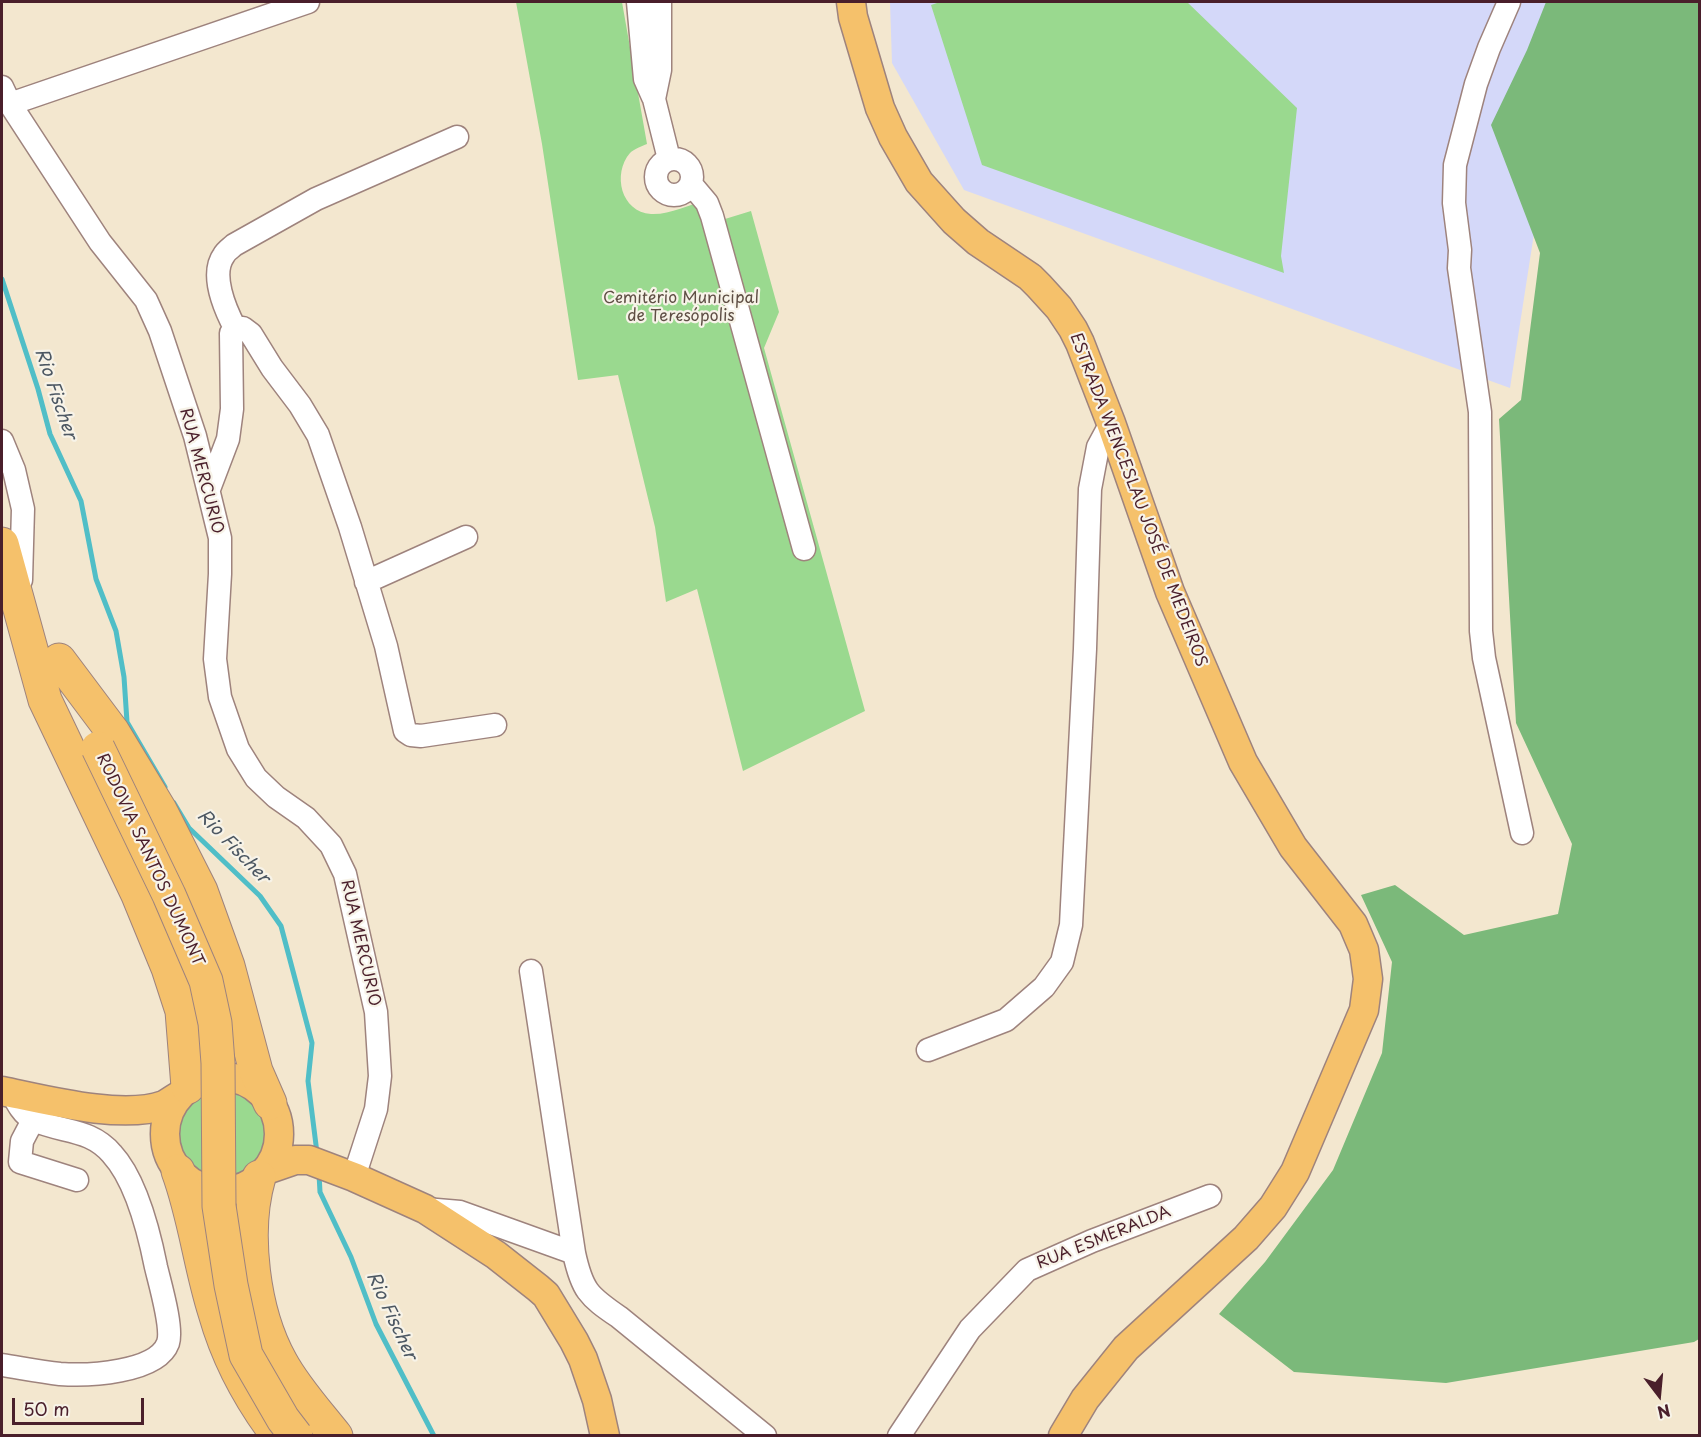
<!DOCTYPE html>
<meta charset="utf-8">
<style>
body{margin:0}
#map{position:relative;width:1701px;height:1437px;overflow:hidden;background:#f3e7cf;font-family:"Playpen Sans",sans-serif}
canvas{display:block}
.frame{position:absolute;inset:0;border:3px solid #4a1f2b;pointer-events:none}
.north{position:absolute;left:1629px;top:1365px;width:60px;height:60px;-webkit-text-stroke:4px #f7f3e8;paint-order:stroke;rotate:164deg;font-size:16px;font-weight:700;line-height:24px;text-align:center;color:#4a1f2b}
.north::after{content:'';display:block;margin:auto;width:21px;height:27px;background:#4a1f2b;clip-path:polygon(50% 0,100% 100%,50% 72%,0 100%)}
.scale{position:absolute;left:12px;top:1398px;width:132px;height:27px;box-sizing:border-box;border:3px solid #4a1f2b;border-top:0;padding-left:8px;font-size:18px;line-height:21px;white-space:nowrap;color:#4a1f2b;-webkit-text-stroke:4px #f7f3e8;paint-order:stroke}
</style>
<div id="map">
<canvas width="1701" height="1437"></canvas>
<div class="frame"></div>
<div class="north">N</div>
<div class="scale">50 m</div>
</div>
<script>
const ctx = document.querySelector('canvas').getContext('2d');
ctx.lineJoin = 'round';
function fill(path, color) {
  ctx.fillStyle = color;
  ctx.fill(path, 'evenodd');
}
function trace(path, color, width, dash) {
  ctx.strokeStyle = color;
  ctx.lineWidth = width;
  ctx.lineCap = dash ? 'butt' : 'round';
  ctx.setLineDash(dash || []);
  ctx.stroke(path);
}
function write(font, color, halo, rows, align = 'center') {
  ctx.font = font + ' "Playpen Sans",sans-serif';
  ctx.lineWidth = 4.5;
  ctx.setLineDash([]);
  ctx.textBaseline = 'middle';
  ctx.strokeStyle = halo;
  ctx.fillStyle = color;
  for (const [text, x, y, turn = 0] of rows) {
    ctx.save();
    ctx.translate(x, y);
    ctx.rotate((+turn || 0) * Math.PI / 180);
    ctx.textAlign = isNaN(turn) ? turn : align;
    if (halo) ctx.strokeText(text, 0, 0);
    ctx.fillText(text, 0, 0);
    ctx.restore();
  }
}
const built = new Path2D(`
 M890,2h680l-60,386 -546,-198 -72,-127z`);
const green = new Path2D(`
 M516,2h106l25,142c-5,2 -13,5 -17,9 -18,21 -9,59 21,61 18,1 38,-9 55,-14l6,23 39,-12 28,101 -15,36 101,363 -122,60 -46,-182 -31,13 -11,-75 -37,-152 -40,5 -36,-236z
 M940,2h247l110,106 -16,148 3,17 -302,-108 -51,-160z
 M230,1086c47,11 48,79 1,90z
 M201,1089l8,88c-24,-7 -43,-39 -30,-64 5,-9 15,-17 22,-24z`);
const forest = new Path2D(`
 M1546,2h153v1337l-5,3 -248,41 -152,-11 -75,-58 46,-52 68,-92 49,-117 10,-91 -31,-67 34,-10 69,50 94,-21 14,-70 -56,-121 -17,-304 22,-19 19,-147 -49,-128 36,-75z`);
const stream = new Path2D(`
 M2,279l36,110 12,45 31,67 15,78 20,52 8,46 3,45 38,65
 M174,803l15,25 71,68 21,30 31,117 -4,38 9,72
 M319,1174l1,18 31,65 25,67 58,112`);
const minor = new Path2D(`
 M638,2l7,77 8,18
 M660,2v68l-6,29 15,60
 M1509,2l-20,46 -13,36 -21,81 -1,38 6,47 -1,18 21,144 1,219 3,27 38,175
 M2,87l8,17 90,138 46,58 14,31 35,105 25,102v36l-5,85 5,38 18,52 18,29 20,19 30,21 25,27 14,29 31,138 4,64 -4,33 -22,68
 M10,104l298,-102
 M656 177a18 18 0 1 1 36 0a18 18 0 1 1-36 0Z
 M691,184l16,19 5,13 92,333
 M235,328c-10,-19 -25,-54 -11,-73 2,-4 7,-7 10,-10l82,-46 141,-62
 M2,441l12,29 9,39 -2,71
 M209,489l19,-50 4,-30 -1,-76 4,-5h8l8,6 21,34 28,37 18,30 32,92 36,119 19,85 6,4 10,1 74,-11
 M366,582l100,-45
 M531,971l43,282c8,37 14,43 45,64l146,119
 M928,1050l78,-30 38,-33 18,-25 9,-37 14,-276 5,-160 8,-42 13,-24
 M33,1120l-11,21 -2,21 57,18
 M425,1209l35,3 114,41
 M2,1365c19,3 39,7 58,9 27,2 97,-1 108,-31 5,-15 -8,-59 -12,-76 -7,-35 -20,-87 -44,-113 -22,-26 -50,-21 -78,-34 -11,-5 -17,-17 -22,-27
 M899,1436l71,-107 57,-59 65,-29 118,-45`);
const major = new Path2D(`
 M851,2l2,15 27,91 13,29 26,45 35,39 24,21 52,35 9,9 20,22 14,21 7,14 31,80 59,169 73,170 50,85 60,77 11,26 4,29 -4,31 -69,162 -22,35 -27,31 -120,110 -41,51 -22,37
 M165 1134a57 57 0 1 1 114 0a57 57 0 1 1-114 0Z
 M2,1091c44,9 120,29 162,14 6,-3 11,-7 16,-10
 M266,1170l29,-10h14l45,17 71,32 71,46 42,33 8,7 28,46 9,18 14,41 8,36`);
const highway = new Path2D(`
 M2,544l43,156 93,195 30,73 14,43 6,76
 M59,660l54,72 47,78 41,81 27,75 28,105 14,32
 M178,1171c17,46 22,95 37,142 13,46 34,85 63,123
 M259,1177c-16,55 -6,135 22,185 14,26 36,50 55,74`);
const highwayBridge = new Path2D(`
 M98,748l71,147 37,86 9,42 3,40 1,143 12,79 15,70 37,64 13,17`);
const parkNames = [
 ["Cemitério Municipal",681,299],
 ["de Teresópolis",681,317]
];
const streetNames = [
 ["RUA MERCURIO",201,471,75],
 ["ESTRADA WENCESLAU JOSÉ DE MEDEIROS",1138,500,69],
 ["RODOVIA SANTOS DUMONT",150,860,65],
 ["RUA MERCURIO",360,943,77],
 ["RUA ESMERALDA",1104,1238,-22]
];
const waterNames = [
 ["Rio Fischer",55,394,71],
 ["Rio Fischer",233,847,46],
 ["Rio Fischer",391,1316,65]
];
fill(built, '#d4d8f9');
fill(green, '#9ad98f');
fill(forest, '#7bb97a');
trace(stream, '#50bec7', 5);
trace(minor, '#9e837d', 25);
trace(major, '#9e837d', 31);
trace(highway, '#9e837d', 35);
trace(minor, '#fff', 22);
trace(major, '#f5c16b', 28);
trace(highway, '#f5c16b', 33);
trace(highwayBridge, '#9e837d', 35, []);
trace(highwayBridge, '#f5c16b', 33);
write('16px', '#5e4e44', '#f7f3e8', parkNames);
write('16px', '#4a1f2b', '#f7f3e8', streetNames);
write('italic 18px', '#4c5762', '#f7f3e8', waterNames);
</script>
